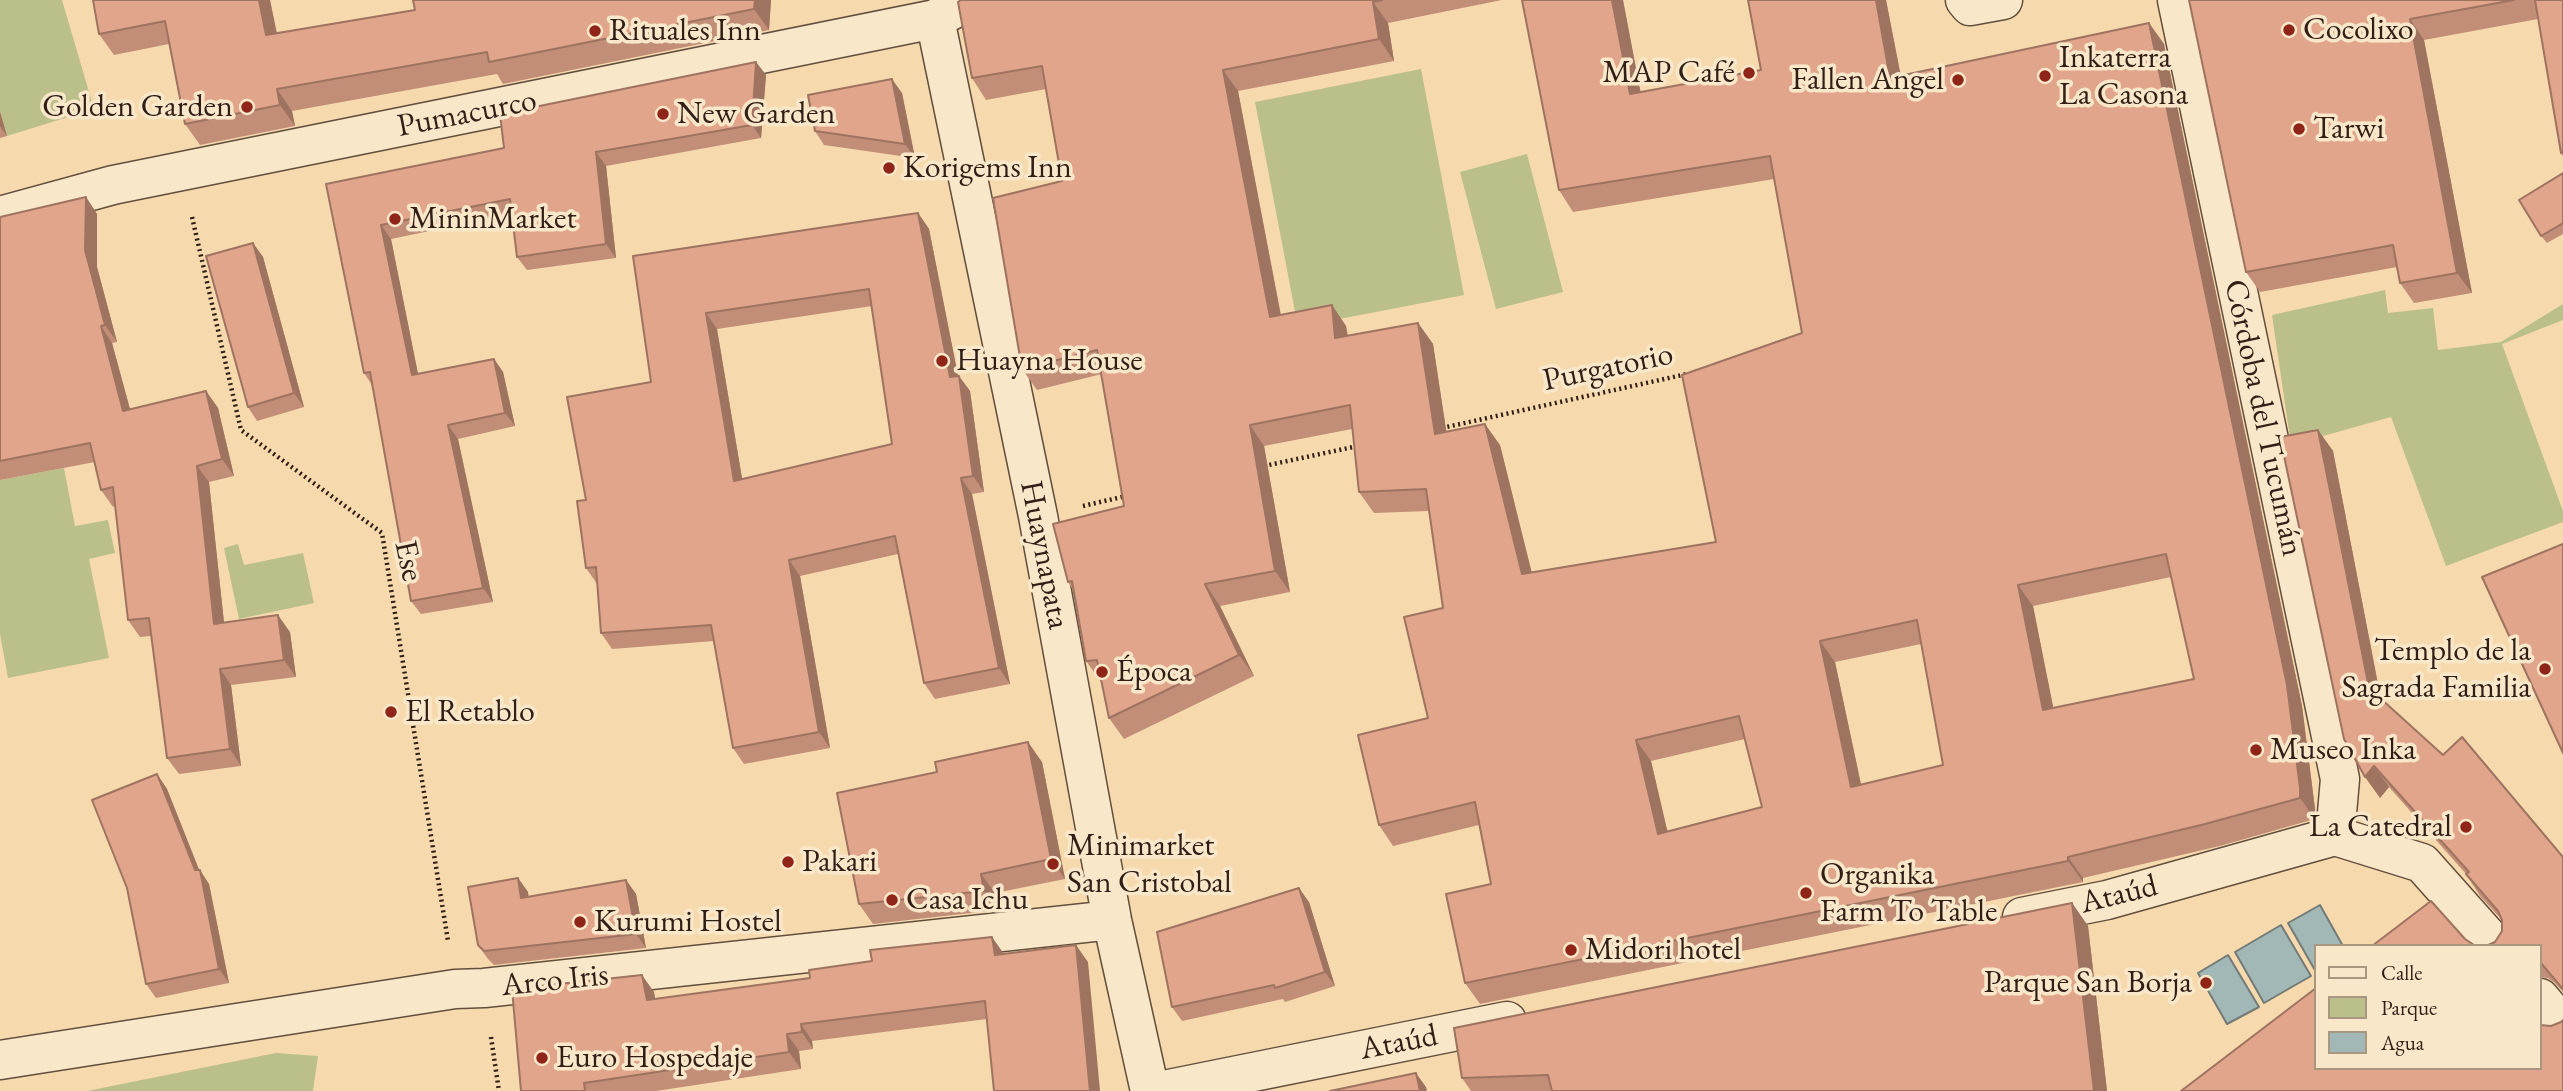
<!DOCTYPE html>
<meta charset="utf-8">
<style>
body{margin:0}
#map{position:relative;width:2563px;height:1091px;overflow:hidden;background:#f6daae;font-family:"EB Garamond",serif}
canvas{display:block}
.legend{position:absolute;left:2314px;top:944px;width:228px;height:126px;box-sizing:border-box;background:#f9e7ca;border:2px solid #a99782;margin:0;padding:9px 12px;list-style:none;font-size:21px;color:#311f17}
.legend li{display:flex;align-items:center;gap:14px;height:35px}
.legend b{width:35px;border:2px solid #a99782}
</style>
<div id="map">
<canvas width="2563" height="1091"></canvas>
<ul class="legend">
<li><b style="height:9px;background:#f9e7ca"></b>Calle</li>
<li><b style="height:19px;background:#bbc08b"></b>Parque</li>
<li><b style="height:19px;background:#a1b8b6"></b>Agua</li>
</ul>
</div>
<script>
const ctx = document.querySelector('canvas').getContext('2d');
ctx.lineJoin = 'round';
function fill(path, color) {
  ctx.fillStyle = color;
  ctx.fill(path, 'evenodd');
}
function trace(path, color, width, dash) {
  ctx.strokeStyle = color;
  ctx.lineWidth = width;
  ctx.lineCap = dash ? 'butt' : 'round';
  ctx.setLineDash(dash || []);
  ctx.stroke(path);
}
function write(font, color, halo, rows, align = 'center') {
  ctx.font = font + ' "EB Garamond",serif';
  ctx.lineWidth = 7;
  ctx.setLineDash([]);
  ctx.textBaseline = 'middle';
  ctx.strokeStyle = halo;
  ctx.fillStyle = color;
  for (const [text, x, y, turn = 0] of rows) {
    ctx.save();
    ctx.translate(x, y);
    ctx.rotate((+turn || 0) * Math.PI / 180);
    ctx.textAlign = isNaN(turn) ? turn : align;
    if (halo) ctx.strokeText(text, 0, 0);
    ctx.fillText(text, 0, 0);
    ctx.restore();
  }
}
const green = new Path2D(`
 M0,0h62l32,109 -87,27 -7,-24z
 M1421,69l43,226 -166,32 -43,-225z
 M1527,154l36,138 -67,17 -36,-137z
 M2385,290l3,23 45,-5 5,42 63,-8 62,-38v16l-61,24 61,167v11l-117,44 -55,-149 -100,28 -19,-130z
 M64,468l11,58 33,-6 7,33 -26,6 20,99 -101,20 -8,-44v-154z
 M238,544l6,21 59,-12 11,50 -75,16 -15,-71z
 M276,1053l42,3 -5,35h-226z`);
const water = new Path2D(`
 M2320,905l23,41h-27v26l-28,-49z
 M2281,925l30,51 -47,27 -29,-51z
 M2228,955l31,52 -32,17 -29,-51z`);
const path = new Path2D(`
 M192,217l49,213 141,103 66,408
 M1442,428l245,-54
 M1264,466l94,-20
 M1083,506l43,-10
 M491,1037l8,54`);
const minor = new Path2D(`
 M1965,0l5,6 33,-6
 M2177,0l163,779 -5,57
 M935,19l103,497 74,404 38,171
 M0,216l113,-31 822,-166 36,-19
 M2335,836l87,27 74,83
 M2022,917l85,-17 228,-64
 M2540,998l23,28
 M0,1060l455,-71 29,-1 628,-68
 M1159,1091l348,-70`);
const wall = new Path2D(`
 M93,0h177l7,33 494,-33 -2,30 -266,54 -6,-10 -205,37 3,15 -95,19 -15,-21 -16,-80 -55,11 -15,-21z
 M961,0h541l-114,23 6,38 -156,30 43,224 51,-10 14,21 2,9 70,-12 15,21 13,87 54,14 32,128 184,-31 86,-209 -28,-154 -201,33 -14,-22 -37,-190h101l17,92 121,-22 -13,-70h138l15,76 248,-53 15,21 138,662 13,103v10l-95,27 -137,32v4l-603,122 -15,-21 26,-99 -12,-59 -86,21 -14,-21 49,-107 15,-110 -14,-97 -55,2 -15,-21 -7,-63 -88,17 26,146 -70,14 34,70 -130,63 -15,-21 -7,-35 -16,-22 -13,-71 -5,-8 56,-76 -22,-132 -65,16 -15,-21 40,-188 -16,-92 -60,11 -14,-22zM2171,577l23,102 -141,29 -20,-102zM1921,644l22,121 -82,20 -26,-123zM1745,739l17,68 -95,24 -16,-70z
 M2189,0h374v157l-2,-4 -23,-134 -114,21 48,253 -58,10 -14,-20 -3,-16 -137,25 -14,-20z
 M756,62l10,13 -5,63 -155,28 10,92 -89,12 -10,-13 -5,-43 -121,25 27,135 76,-15 9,13 12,54 -57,13 35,163 -72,12 -10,-13 -39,-216 -8,-12 -38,-189 178,-36z
 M902,93l13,65 -91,-13 -9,-14z
 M0,112l7,24 -7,2z
 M2563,173v61l-16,9 -6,-7z
 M86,197l11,17v53l20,75 -5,1 18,66 76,-18 12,17 16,68 -25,6 15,141 66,9 6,45 -65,8 10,81 -62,8 -12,-16 -16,-122 -11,1 -12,-17 -13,-114 -2,1 -12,-17 -6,-28 -95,18v-263z
 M918,213l11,16 29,147 12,15 14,101 -12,2 38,190 -75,15 -11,-16 -26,-129 -98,22 30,172 -86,16 -11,-16 -19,-107 -102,8 -11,-16 -4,-49 -11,-16v-68l65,-118 -18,-126zM872,306l20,138 -150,35 -25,-150z
 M253,243l10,14 41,150 -47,14 -9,-14z
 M2318,430l15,21 48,249 62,55 120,102v135l-7,-8 -8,-6 -8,-1v-31l-45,-4 7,-11v-11l-22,-24 -14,-22 -77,-87 -9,11z
 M1042,762l23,117 -70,14 3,17 -125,14 -14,-20z
 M157,774l10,15 32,81 10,14 20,99 -73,15 -10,-14 -19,-96z
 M518,878l10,14v5l98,-17 10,14 10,54 -152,17 -6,-6 -10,-14z
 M1309,902l26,84 -50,16 -2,-3 -101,22 -10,-14z
 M2072,903l16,23 19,165h-636l-9,-13z
 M1004,954l84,8 -101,57 -175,22 1,8 -14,2 2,18 -145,22h-135l133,-99 1,7z`);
const shadedWall = new Path2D(`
 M259,0h11l11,56 -15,-21z
 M755,0h16l-2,30 -15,-21z
 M1612,0h11l22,115 -15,-21z
 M1876,0h10l19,99 -15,-21z
 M1373,2l15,21 6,38 -15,-22z
 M2410,19l14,21 48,253 -15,-20z
 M2149,23l15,21 138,662 13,103v10l-15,-21z
 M756,62l10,13 -5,63 -9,-13z
 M1223,70l15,21 47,247 -15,-21z
 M892,79l10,14 13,65 -10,-14z
 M277,89l15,22 3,15 -15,-21z
 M0,112l7,24 -7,-10z
 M596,152l10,14 10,92 -10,-14z
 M86,197l11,17v53l20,75 -12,-17 -20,-75z
 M918,213l11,16 32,162 -2,-15 11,15 14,101 -11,-16 -23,-99z
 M381,225l10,14 30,150 -9,-14z
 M253,243l10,14 41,150 -10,-14z
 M1332,305l14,21 4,33 -15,-21z
 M706,313l11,16 28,167 -11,-15z
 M1418,323l15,21 17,111 -15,-21z
 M101,326l11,17 23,85 -12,-17z
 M494,359l9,13 12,54 -10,-13z
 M206,391l12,17 16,68 -12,-17z
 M1485,424l15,21 37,150 -15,-21z
 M448,425l10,14 35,163 -10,-14z
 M1250,425l14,21 26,146 -15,-21z
 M2318,430l15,21 50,259 -14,-22z
 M197,466l12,16 17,159 -12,-17z
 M961,478l11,16 38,190 -11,-16z
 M789,560l11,16 30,172 -11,-16z
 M1205,584l15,22 34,70 -15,-21z
 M2018,585l15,21 25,125 -15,-21z
 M278,615l12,17 6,45 -12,-17z
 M1820,641l15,21 31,146 -15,-21z
 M220,669l11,16 10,81 -11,-17z
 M1636,740l15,21 22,94 -15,-21z
 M1028,742l14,20 23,117 -14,-20z
 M2374,766l15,21 -9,11 -15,-21z
 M157,774l10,15 33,83v-2l9,14 20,99 -10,-14 -24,-99z
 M2068,857l15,21v4l-15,-21z
 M981,874l14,19 3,17 -14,-19z
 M518,878l10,14 3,20 -10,-14z
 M626,880l10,14 10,54 -10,-14z
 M1299,888l10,14 26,84 -10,-14z
 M2072,903l16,23 19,165h-13z
 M992,937l12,17 -9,1z
 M1076,945l12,17 12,129h-10z
 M642,975l12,17 4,25 -11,-17z
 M801,1024l11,17 1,8 -11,-17z
 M787,1034l12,17 2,18 -12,-17z
 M1416,1073l10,14 1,4h-7z`);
const building = new Path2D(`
 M93,0h166l7,35 149,-25 -2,-10h342l-1,9 -265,53 -2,-10 -210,37 3,16 -95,19 -20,-103 -66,13z
 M961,0h421l-9,2 6,37 -156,31 47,247 62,-12 3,33 83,-15 17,111 50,-10 37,150 194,-32 -34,-167 120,-42 -32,-177 -211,34 -37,-190h90l18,94 131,-24 -13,-70h128l14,78 259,-55 138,662 13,103v10l-95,26 -137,33v4l-603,122 -19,-89 45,-10 -16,-82 -96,23 -21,-90 70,-17 -24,-101 39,-9 -17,-119 -67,3 -9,-87 -100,20 25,146 -70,13 34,71 -130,63 -12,-58 -11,1 -14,-80 -4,1 -15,-58 71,-18 -27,-156 -75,19 -29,-171 69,-17 -20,-115 -70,12 -14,-76zM2166,554l28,125 -151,31 -25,-125zM1917,620l26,145 -92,22 -31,-146zM1739,716l23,91 -104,27 -22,-94z
 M2189,0h325l-104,19 47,254 -57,10 -7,-38 -147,27z
 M2535,0h28v153h-2z
 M756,62l-4,63 -156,27 10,92 -89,13 -7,-58 -129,26 31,150 82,-16 11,54 -57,12 35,163 -72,13 -41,-229 -6,1 -38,-189 178,-36 -4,-34z
 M892,79l13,65 -90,-13 -7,-36z
 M2563,173v50l-22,13 -22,-36z
 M86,197l-1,53 20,75 -4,1 22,85 83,-20 16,68 -25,7 17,158 64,-9 6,45 -64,9 10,80 -63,9 -18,-140 -21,2 -15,-133 -12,3 -11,-47 -90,18v-244z
 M918,213l32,164 9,-1 14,100 -12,2 38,190 -75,15 -29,-147 -106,24 30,172 -86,16 -22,-123 -110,8 -5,-66 -10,1 -9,-67 9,-1 -19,-103 84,-15 -18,-126zM869,289l23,155 -158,37 -28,-168z
 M253,243l41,150 -46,14 -42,-151z
 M2318,430l51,258 74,67 19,-18 101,120v132l-23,-27v-16h-54l9,-4 7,-11v-11l-4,-9 -32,-37 3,-2 -95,-106 -9,11 -21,-38 -64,-302z
 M2563,544v209l-81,-176z
 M1028,742l23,117 -70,15 3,17 -125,13 -22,-111 100,-21 -2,-10z
 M157,774l38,96h5l19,99 -73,15 -19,-96 -35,-88z
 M518,878l3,20 105,-18 10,54 -152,17 -6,-6 -10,-58z
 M1299,888l26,84 -50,16 -1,-3 -102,22 -15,-75z
 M2431,901l34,38 9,6 5,1h-107z
 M2072,903l22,188h-542l-4,-16 -86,3 -8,-50z
 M992,937l3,18 81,-10 14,146h-96l-9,-90 -184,23 1,8 -15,2 2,18 -205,31 1,8h-64l-9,-102 130,-14 5,25 163,-22 -1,-8 63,-9 -2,-11z
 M2316,988v80h224v-43l11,1 10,-4 2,-2v71h-382z
 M1416,1073l4,18h-90z`);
const markers = [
 [2289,30,7,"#8f2418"],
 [595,31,7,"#8f2418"],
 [1749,73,7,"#8f2418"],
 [2045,76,7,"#8f2418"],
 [1958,80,7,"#8f2418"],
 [247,107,7,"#8f2418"],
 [663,114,7,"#8f2418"],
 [2299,129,7,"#8f2418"],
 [889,168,7,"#8f2418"],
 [395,219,7,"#8f2418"],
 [942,361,7,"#8f2418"],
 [2545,669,7,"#8f2418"],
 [1102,672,7,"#8f2418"],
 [391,712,7,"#8f2418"],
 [2256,750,7,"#8f2418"],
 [2466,827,7,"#8f2418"],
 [788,862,7,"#8f2418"],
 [1053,864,7,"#8f2418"],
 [1806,893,7,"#8f2418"],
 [892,900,7,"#8f2418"],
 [580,922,7,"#8f2418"],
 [1571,950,7,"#8f2418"],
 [2206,983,7,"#8f2418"],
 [542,1058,7,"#8f2418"]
];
const poiNames = [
 ["Cocolixo",2303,30],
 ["Rituales Inn",609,31],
 ["Inkaterra",2059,58],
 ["La Casona",2059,95],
 ["MAP Café",1735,73,"right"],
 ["Fallen Angel",1944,80,"right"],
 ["Golden Garden",233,107,"right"],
 ["New Garden",677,114],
 ["Tarwi",2313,129],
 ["Korigems Inn",903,168],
 ["MininMarket",409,219],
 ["Huayna House",956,361],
 ["Templo de la",2531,651,"right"],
 ["Sagrada Familia",2531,688,"right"],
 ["Época",1116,672],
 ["El Retablo",405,712],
 ["Museo Inka",2270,750],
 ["La Catedral",2452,827,"right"],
 ["Minimarket",1067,846],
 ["San Cristobal",1067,883],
 ["Pakari",802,862],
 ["Organika",1820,875],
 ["Farm To Table",1820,912],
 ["Casa Ichu",906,900],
 ["Kurumi Hostel",594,922],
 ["Midori hotel",1585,950],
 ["Parque San Borja",2192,983,"right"],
 ["Euro Hospedaje",556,1058]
];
const streetNames = [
 ["Pumacurco",467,114,-11],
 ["Purgatorio",1608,368,-12],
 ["Córdoba del Tucumán",2263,418,78],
 ["Huaynapata",1044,555,79],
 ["Ese",408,561,78],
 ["Ataúd",2119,895,-14],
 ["Arco Iris",555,981,-6],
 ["Ataúd",1399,1043,-11]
];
fill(green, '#bbc08b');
fill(water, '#a1b8b6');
trace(water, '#747b76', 2);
trace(minor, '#624e3d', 41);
trace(path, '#311f17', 4.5, [2, 3.5]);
trace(minor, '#f9e7ca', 38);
fill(wall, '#c28e78');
fill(shadedWall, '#9e7461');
fill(building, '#e1a58b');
trace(building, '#9e7461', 2);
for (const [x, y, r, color] of markers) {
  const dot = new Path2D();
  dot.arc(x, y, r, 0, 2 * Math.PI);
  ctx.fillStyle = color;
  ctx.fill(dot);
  trace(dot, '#f9e7ca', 2.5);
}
write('32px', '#311f17', '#f9e7ca', poiNames, 'left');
write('32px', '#311f17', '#f9e7ca', streetNames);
</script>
